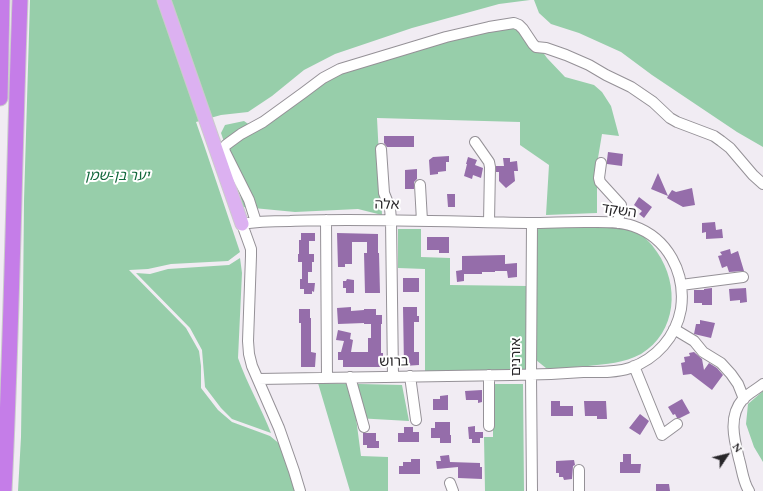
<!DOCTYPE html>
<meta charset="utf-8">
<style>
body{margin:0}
#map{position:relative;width:763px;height:491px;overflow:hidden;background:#f1ecf3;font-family:Spectral,serif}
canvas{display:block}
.north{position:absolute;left:707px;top:435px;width:40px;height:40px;-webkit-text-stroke:3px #fff;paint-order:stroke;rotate:55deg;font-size:11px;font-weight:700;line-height:16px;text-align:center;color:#282629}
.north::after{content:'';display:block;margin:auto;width:14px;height:18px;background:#282629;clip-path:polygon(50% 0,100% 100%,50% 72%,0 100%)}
</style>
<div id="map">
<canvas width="763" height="491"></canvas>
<div class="north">N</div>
</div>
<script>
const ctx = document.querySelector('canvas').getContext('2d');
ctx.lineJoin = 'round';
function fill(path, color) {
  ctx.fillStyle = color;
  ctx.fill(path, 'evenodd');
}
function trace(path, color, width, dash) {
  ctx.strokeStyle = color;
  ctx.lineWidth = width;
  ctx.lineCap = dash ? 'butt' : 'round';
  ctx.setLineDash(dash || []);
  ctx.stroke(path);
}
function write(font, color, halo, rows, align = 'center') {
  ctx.font = font + ' Spectral,"Noto Sans Hebrew",serif';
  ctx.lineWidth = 4;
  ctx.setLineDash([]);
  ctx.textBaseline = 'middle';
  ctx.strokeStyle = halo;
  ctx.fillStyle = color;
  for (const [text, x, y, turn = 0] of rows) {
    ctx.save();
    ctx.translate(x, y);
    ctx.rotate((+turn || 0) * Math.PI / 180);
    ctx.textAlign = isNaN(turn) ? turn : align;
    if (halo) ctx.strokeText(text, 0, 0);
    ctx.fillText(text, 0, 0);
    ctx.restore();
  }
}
const green = new Path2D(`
 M30,0h500l-31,4 -87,24 -77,26 -31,16 -32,26 -24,16 -27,3 -25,7 8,23 36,107 -12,9 -57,3 -23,5 -19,1 57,58 13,23 2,15v22l17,22 14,12 38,14 11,9 15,46h-278l3,-54 2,-133 1,-103z
 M534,0h229v147l-26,-15 -85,-57 -31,-23 -42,-19 -28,-9 -12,-11z
 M514,25l11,2 22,31 18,19 29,8 8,7 9,14 8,30 -17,-2 -5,30v49l-51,2 3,-50 -29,-20v-23l-143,-4 5,97 -24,-6 -63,3 -52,-5 -13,-48 -9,-26 4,-8 19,-4 10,7 61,-40 24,-14 97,-32z
 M541,227c16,0 32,0 49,0 14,0 29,-1 42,3 11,4 19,13 25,22 23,33 20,80 -16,102 -17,9 -35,10 -53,12 -12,1 -25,2 -37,3l-5,-1 -10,-8v-125l1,-5z
 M398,229h23v28l29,1v27l77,1 -1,86 -101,-1v-102l-27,-1z
 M240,258l2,15 -4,85c9,26 23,49 33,75l-39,-14 -11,-11 -16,-21 -3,-37 -12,-22 -54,-55 14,1 18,-5 61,-4z
 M318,383l84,2 7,36 -53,-3 5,38 27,1v34h-38z
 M493,384h30l1,107h-39l-1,-54h9z
 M763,391v71l-9,-15 -8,-23 2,-20z`);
const building = new Path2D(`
 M384,136h30v11h-27l-3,-4z
 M608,152l15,2 -1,12 -15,-2v-4z
 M449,156v6h-3v9l-8,1v2l-8,1 -1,-15 4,-3z
 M468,157l9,3 -2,5 8,3 -2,10 -8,-3 -1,4 -8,-3 3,-12h-1z
 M503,158h7v4l7,-1 1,10h-4l1,10 -9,7 -7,-7v-9h-3v-6h8z
 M417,169v10l-3,3v7h-9v-19z
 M658,173l10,23 4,-6 4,2 16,-4 3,17 -12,2 -16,-9 1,-2 -17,-7z
 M447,194h8v13h-7z
 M639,197l13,10 -8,11 -5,-4 3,-3 -8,-6z
 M715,222l1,8 6,-1 1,9 -17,1v-7l-4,1v-10z
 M301,233h14v8h-6v13h5v8h-2v10h-4v11h7l-1,9 -2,-1v3h-8v-5h-4v-10h2v-17h-4v-8h1v-14h2z
 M337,233l41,1v19h1l1,40h-15l-1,-40h3v-11h-15v22h-7v3h-7z
 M427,237h22v16h-10v-3h-12z
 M730,249l1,5 7,-3 6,20 -15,1 -2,-6 -5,2 -4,-12 4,-1 -2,-3z
 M505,255v9l12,-1v14l-9,1 -1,-7h-12v1h-13v2h-18v7l-7,1 -1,-11 6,-1v-14z
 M403,278h16v14h-16z
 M347,279l7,1v13h-8v-5h-3v-7h3z
 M712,288v17h-10v-2h-8v-13h10v-1z
 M746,288l1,14 -7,1v-3l-10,1 -1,-12z
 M351,307v4l13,-1v-1h12v6h6v9h-1v29h2v6h-2v8h-38v-7h-5v-8h3l3,-11 -8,-1 2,-10 13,3 -1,6 3,1 -2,12h17v-14h3v-14h-7v-1l-26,1 -1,-16z
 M403,307h14v9h2v6h-5v30h5v13l-15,1z
 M299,309h11v9h1v34l5,1 -1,14h-14v-44h-2z
 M700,320l15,3 -4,15 -17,-4 2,-10h4z
 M694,352l8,7 2,11 5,-7 8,5 6,7 -11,15 -21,-16 -8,1 -2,-12 4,-1 -1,-5 6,-1 -1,-3z
 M482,390v12l-4,1v-3h-12l-1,-9z
 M448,395v15h-15v-11h7v-3z
 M682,399l8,14 -10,5h-3l-2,-4 -2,1 -5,-8z
 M551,401h9v5h13v10h-22z
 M584,401h22l1,18h-10v-3h-12z
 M640,414l9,7 -9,14 -11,-7z
 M435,422h15v13h1v8h-11v-5h-9v-10h4z
 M475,426v6h8v6h-3v5h-8v-4h-3l-1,-12z
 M404,427h9v5h6v10h-21v-9h6z
 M363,433h13v8h3v7h-12v-3h-4z
 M623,454h8v10h10l-1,9h-20v-11h3z
 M449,455l1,7 30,1v4h2v12l-24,-1v-11l-21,2 -1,-8h5l-1,-5z
 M411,459h9v15h-21v-8h4v-4h8z
 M574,460l1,5 -2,1 -1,13 -8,1 -1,-3h-4v-4h-3v-12z
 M656,484h13l1,7h-14z`);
const minor = new Path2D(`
 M475,142l14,20 1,5 -1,55
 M381,149l3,44 6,15 1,12 2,157
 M601,163l-2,15 1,4 21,23 -3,18
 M420,185l2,36
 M326,220l1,158
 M256,222l-7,-22 -24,-48 -1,-4 2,-3 4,-3 11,-8 22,-12 40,-29 20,-15 17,-9 106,-32 43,-10 25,-4 5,2 4,4 10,15 3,3 10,1 20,7 23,10 17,10 25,12 22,15 17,16 7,4 37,14 7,5 9,7 23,27 10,9
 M532,223l-1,152 1,116
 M681,285l62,-8
 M674,329l20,12 9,11 18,11 10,11 7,10 6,15
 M634,366l28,69 15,-11
 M410,376l6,44
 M350,377l14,50
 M258,379c85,-1 169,-3 253,-4 24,0 48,-1 72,-3 15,0 32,1 47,-4 26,-9 46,-31 51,-59 5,-36 -13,-71 -48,-83 -15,-5 -32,-4 -48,-4 -19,0 -38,1 -57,1 -60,-1 -121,-3 -181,-3 -19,0 -38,0 -57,1 -16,0 -32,0 -48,3l9,25v7l-3,85 1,13 3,12 27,62 15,43 6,20
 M489,426v-51
 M579,470v21
 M450,483l3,8
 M749,491c-6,-9 -7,-22 -10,-32 -5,-20 -11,-43 4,-60 6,-6 14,-10 20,-15`);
const major = new Path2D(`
 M164,0l78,224`);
const highway = new Path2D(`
 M0,98l2,-98
 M4,491c8,-164 10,-327 16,-491`);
const parkNames = [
 ["יער בן-שמן",117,177]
];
const streetNames = [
 ["אלה",387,206,1],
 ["השקד",619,212,9],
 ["אורנים",517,357,-90],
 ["ברוש",394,363,-1]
];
fill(green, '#97ceaa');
fill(building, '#956daa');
trace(minor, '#959197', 12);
trace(major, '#cbcbcc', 15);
trace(highway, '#cbcbcc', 17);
trace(minor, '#fff', 10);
trace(major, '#dcb1f1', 13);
trace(highway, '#c57de8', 15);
write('italic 14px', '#12673c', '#fff', parkNames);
write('14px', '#282629', '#fff', streetNames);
</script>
